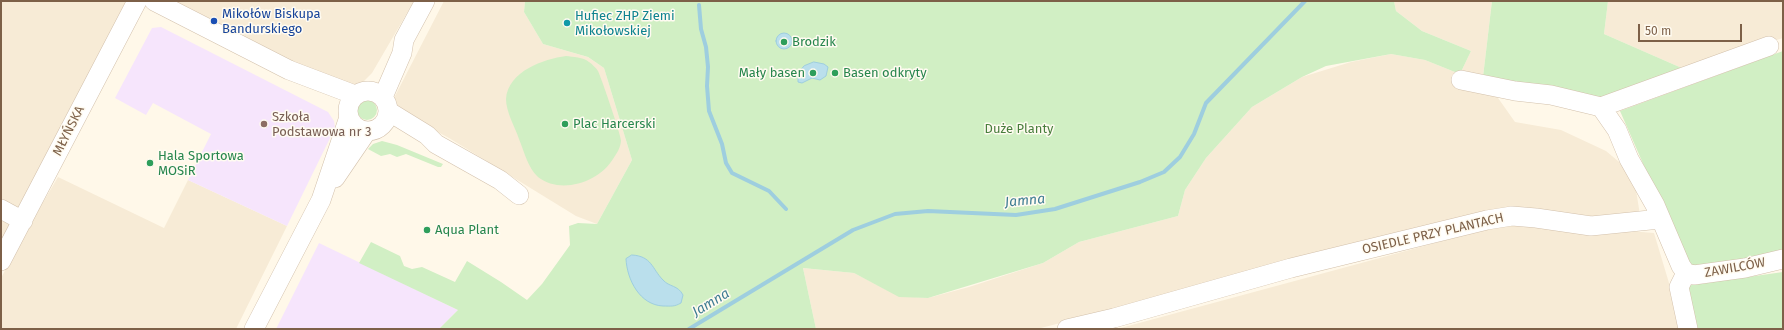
<!DOCTYPE html>
<meta charset="utf-8">
<style>
body{margin:0}
#map{position:relative;width:1784px;height:330px;overflow:hidden;background:#fff8e9;font-family:"Fira Sans",sans-serif}
canvas{display:block}
.frame{position:absolute;inset:0;border:2px solid #7d6048;pointer-events:none}
.scale{position:absolute;left:1638px;top:24px;width:104px;height:18px;box-sizing:border-box;border:2px solid #7d6048;border-top:0;padding-left:5px;font-size:12px;line-height:14px;white-space:nowrap;color:#7d6048;-webkit-text-stroke:3px #fffbf1;paint-order:stroke}
</style>
<div id="map">
<canvas width="1784" height="330"></canvas>
<div class="frame"></div>
<div class="scale">50 m</div>
</div>
<script>
const ctx = document.querySelector('canvas').getContext('2d');
ctx.lineJoin = 'round';
function fill(path, color) {
  ctx.fillStyle = color;
  ctx.fill(path, 'evenodd');
}
function trace(path, color, width, dash) {
  ctx.strokeStyle = color;
  ctx.lineWidth = width;
  ctx.lineCap = dash ? 'butt' : 'round';
  ctx.setLineDash(dash || []);
  ctx.stroke(path);
}
function write(font, color, halo, rows, align = 'center') {
  ctx.font = font + ' "Fira Sans",sans-serif';
  ctx.lineWidth = 3;
  ctx.setLineDash([]);
  ctx.textBaseline = 'middle';
  ctx.strokeStyle = halo;
  ctx.fillStyle = color;
  for (const [text, x, y, turn = 0] of rows) {
    ctx.save();
    ctx.translate(x, y);
    ctx.rotate((+turn || 0) * Math.PI / 180);
    ctx.textAlign = isNaN(turn) ? turn : align;
    if (halo) ctx.strokeText(text, 0, 0);
    ctx.fillText(text, 0, 0);
    ctx.restore();
  }
}
const residential = new Path2D(`
 M1,1h126l-126,253z
 M167,1h247l-42,72 -12,12 -7,1h-12z
 M444,1h81l-1,11 19,32 45,13 16,11 28,92 -35,64 -21,-8 -127,-78 -49,-26 -6,-14z
 M1394,1h98l-9,76 3,4 29,41 46,8 45,21 18,15 12,24 4,25 -15,5 -116,-13 -472,122h-221l-13,-61 51,5 45,23 29,2 41,-11 74,-24 36,-21 99,-26 7,-26 21,-32 46,-51 50,-30 49,-15 40,-8 34,6 35,14 11,-23 -49,-20 -26,-20z
 M1608,1h175v37l-99,31 -80,-35z
 M58,177l106,51 24,-48 99,46 -51,103h-235v-51l13,-24 2,-6z
 M1513,222l141,11 18,60 7,36h-562z`);
const education = new Path2D(`
 M161,27l167,85 6,9 1,7 -3,6 -45,92 -99,-46 23,-46 -58,-31 -7,12 -31,-17 37,-70z
 M319,243l139,67 -19,19h-163z`);
const green = new Path2D(`
 M525,1h869l2,10 26,20 49,20 -11,23 -35,-14 -34,-6 -65,12 -24,11 -50,30 -46,51 -21,32 -7,26 -99,26 -36,21 -115,35 -29,-1 -45,-24 -51,-5 13,61h-377l19,-19 -99,-47 12,-21 29,14 4,10 8,3 10,-2 33,15 12,-21 34,21 26,18 15,-16 28,-39 -1,-19 9,-3 19,1 35,-64 -28,-92 -16,-11 -45,-13 -19,-32z
 M1492,1h116l-4,33 80,35 -85,33 -116,-25z
 M1783,51v203l-81,17 -15,-7 -67,-153z
 M566,56c7,1 17,1 23,6 3,2 7,6 9,9 3,6 23,64 23,69 0,7 -4,13 -8,19 -14,23 -52,36 -75,18 -10,-9 -14,-26 -19,-38 -4,-12 -13,-27 -13,-40 2,-28 38,-40 60,-43z
 M357 110a10 10 0 1 1 20 0a10 10 0 1 1-20 0Z
 M382,141l15,4 46,19 -2,3h-3l-32,-13 -9,3 -7,-3 -9,2 -13,-7 5,-5z
 M1783,272v57h-89l-9,-43z`);
const water = new Path2D(`
 M776 41a8 8 0 1 1 16 0a8 8 0 1 1-16 0Z
 M814,62l10,2 4,3 -2,9 -6,4 -8,-2 -10,5 -4,-1v-9l6,-7z
 M632,255c20,1 20,14 31,25 6,7 15,5 20,15l-2,8c-7,4 -10,3 -18,3 -23,-1 -36,-26 -37,-47z`);
const stream = new Path2D(`
 M699,5l2,24 5,18 2,20 -1,19 2,25 13,33 4,19 6,10 37,18 17,18
 M689,329l164,-99 42,-16 33,-3 88,4 39,-6 85,-27 24,-10 16,-15 14,-23 12,-31 99,-102`);
const minor = new Path2D(`
 M154,1l135,69 66,25
 M1461,80l54,11 36,4 50,12 16,23 12,29 26,46 26,61 5,7
 M348 111a20 20 0 1 1 40 0a20 20 0 1 1-40 0Z
 M383,97l19,-44 2,-13 21,-39
 M1601,107l168,-61
 M388,111l39,24 9,9 64,36 19,15
 M335,178l32,-47
 M1,209l22,12
 M1,261l136,-260
 M1686,273l8,2 51,-7 38,-9
 M1686,273l-7,14 9,42
 M254,329l67,-129 28,-83
 M1067,329l47,-11 177,-50 196,-48 25,-4 24,2 55,8 69,-7`);
const markers = [
 [214,21,4,"#1a4fb4"],
 [567,23,4,"#0f9aa8"],
 [784,42,4,"#2e9e5b"],
 [813,73,4,"#2e9e5b"],
 [835,73,4,"#2e9e5b"],
 [264,124,4,"#8d6e63"],
 [565,124,4,"#2e9e5b"],
 [150,163,4,"#2e9e5b"],
 [427,230,4,"#2e9e5b"]
];
const transitNames = [
 ["Mikołów Biskupa",222,14],
 ["Bandurskiego",222,29]
];
const cultureNames = [
 ["Hufiec ZHP Ziemi",575,16],
 ["Mikołowskiej",575,31]
];
const leisureNames = [
 ["Brodzik",792,42],
 ["Mały basen",805,73,"right"],
 ["Basen odkryty",843,73],
 ["Plac Harcerski",573,124],
 ["Hala Sportowa",158,156],
 ["MOSiR",158,171],
 ["Aqua Plant",435,230]
];
const educationNames = [
 ["Szkoła",272,117],
 ["Podstawowa nr 3",272,132]
];
const parkNames = [
 ["Duże Planty",1019,129]
];
const streetNames = [
 ["MŁYŃSKA",69,131,-63],
 ["OSIEDLE PRZY PLANTACH",1433,234,-13],
 ["ZAWILCÓW",1735,268,-10]
];
const waterNames = [
 ["Jamna",1025,201,-5],
 ["Jamna",711,303,-31]
];
fill(residential, '#f7ebd6');
fill(education, '#f6e5fc');
fill(green, '#d1efc4');
fill(water, '#badfec');
trace(water, '#9ecedf', 1);
trace(stream, '#9ecedf', 4);
trace(minor, '#d3c1ac', 20);
trace(minor, '#fff', 19);
for (const [x, y, r, color] of markers) {
  const dot = new Path2D();
  dot.arc(x, y, r, 0, 2 * Math.PI);
  ctx.fillStyle = color;
  ctx.fill(dot);
  trace(dot, '#fffbf1', 1.5);
}
write('13px', '#164399', '#fffbf1', transitNames, 'left');
write('13px', '#0d838f', '#fffbf1', cultureNames, 'left');
write('13px', '#27864d', '#fffbf1', leisureNames, 'left');
write('13px', '#785e54', '#fffbf1', educationNames, 'left');
write('13px', '#487e3c', '#fffbf1', parkNames);
write('13px', '#7d6048', '#fffbf1', streetNames);
write('italic 14px', '#3e7c93', '#fffbf1', waterNames);
</script>
